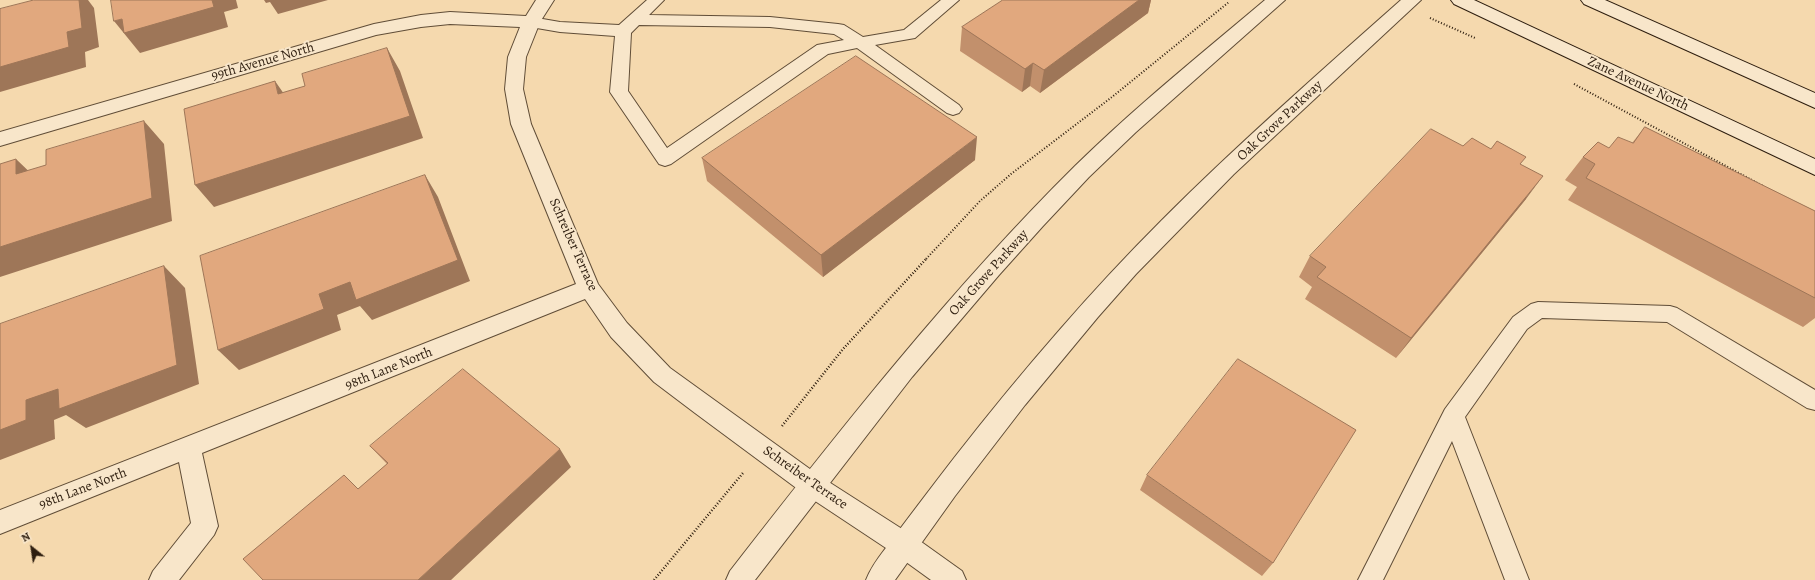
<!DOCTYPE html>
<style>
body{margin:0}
#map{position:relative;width:1815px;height:580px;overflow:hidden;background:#f5d9ae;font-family:Alegreya,serif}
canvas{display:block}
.north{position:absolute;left:12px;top:528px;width:40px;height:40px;-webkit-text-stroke:3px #f8e6ca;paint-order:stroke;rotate:330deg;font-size:11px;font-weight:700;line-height:16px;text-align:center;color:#2e1e0f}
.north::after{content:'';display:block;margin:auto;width:14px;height:18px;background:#2e1e0f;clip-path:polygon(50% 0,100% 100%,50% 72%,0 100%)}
</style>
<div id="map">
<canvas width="1815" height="580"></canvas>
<div class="north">N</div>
</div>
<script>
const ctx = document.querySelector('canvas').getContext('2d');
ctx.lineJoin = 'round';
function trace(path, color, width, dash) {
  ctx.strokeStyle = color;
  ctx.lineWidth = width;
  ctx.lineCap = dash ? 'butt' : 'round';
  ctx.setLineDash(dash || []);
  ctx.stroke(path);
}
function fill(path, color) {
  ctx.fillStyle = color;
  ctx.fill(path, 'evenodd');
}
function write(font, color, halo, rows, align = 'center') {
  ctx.font = font + ' Alegreya,serif';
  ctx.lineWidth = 4;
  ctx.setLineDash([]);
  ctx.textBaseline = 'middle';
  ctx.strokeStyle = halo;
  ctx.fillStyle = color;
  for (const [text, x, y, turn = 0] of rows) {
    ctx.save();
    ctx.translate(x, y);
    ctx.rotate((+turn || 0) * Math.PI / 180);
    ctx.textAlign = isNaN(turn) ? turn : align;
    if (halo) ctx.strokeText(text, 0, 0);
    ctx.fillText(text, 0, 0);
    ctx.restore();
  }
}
const pathFar1 = new Path2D(`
 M1430,18l45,20
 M1574,84l189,102
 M926,259l54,-58 31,-27 101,-77 117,-95`);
const path = new Path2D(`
 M782,426l61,-77 84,-91
 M654,580l89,-107`);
const service = new Path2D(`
 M647,0h17l-15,15 121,2 68,7 6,1 19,12 41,-7 37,-30h18l-44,38 -40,7 84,60 3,4 -3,4 -6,2 -6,-2 -90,-65 -29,6 -157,110 -6,2 -6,-2 -49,-72 5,-56 -55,-4 -35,-6 -2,-4 2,-4 6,-1 29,5 59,3zM639,25l131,2 64,7 10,6 -27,5 -150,103 -39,-57 3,-58z
 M1538,302l132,4 7,2 138,82v20l-8,-2 -140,-86 -125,-4 -15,11 -62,88 64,163h-24l-53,-139 -69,139h-25l87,-171 68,-92 18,-13z`);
const minor = new Path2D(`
 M536,0h18l-14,22 -14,35 -3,32 8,35 67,160 29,39 43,45 151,109 92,59 49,35 4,9h-35l-36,-26 -92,-61 -108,-80 -41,-31 -43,-45 -26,-38 -383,154 16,73 -4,9 -35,45h-30l4,-9 38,-48 -12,-61 -179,72v-24l576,-226 -65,-160 -6,-35 3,-32 12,-30 -70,-3 -29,3 -45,8 -376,111v-14l374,-108 47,-9 29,-3 76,4z`);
const tertiary = new Path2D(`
 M1265,0h20l-149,132 -47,45 -46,49 -44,49 -87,102 -157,203h-29l4,-9c109,-140 219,-280 345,-405 60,-59 126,-112 190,-166z
 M1401,0h20l-187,174 -98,100 -38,43 -73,88 -70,91 -60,84h-29c6,-16 18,-29 28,-43 20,-27 40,-53 60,-79 65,-83 133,-163 207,-237 77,-77 159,-149 240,-221z`);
const secondary = new Path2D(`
 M1451,0h23l341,159v16l-361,-171z
 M1581,0h24l210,93v15l-231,-104z`);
const wall = new Path2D(`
 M1003,0h148l-3,13 -108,80 -10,-7 -8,6 -62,-41 2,-24z
 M1645,127l170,84v107l-12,9 -235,-127 9,-13 -12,-7 18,-23 49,-14z
 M1463,146l58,19 5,34 -130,159 -91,-59 7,-12 -13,-10 11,-21z
 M702,158l273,2 -152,117 -116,-96z
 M370,446l201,21 -213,22 29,-25z
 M1147,475l126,88 -11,13 -122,-86z`);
const shadedWall = new Path2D(`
 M79,0h9l6,8 5,39 -14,5 1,15 -86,25v-25l67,-35z
 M212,0h24l2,8 -14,4 4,15 -88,26 -26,-32 8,-2z
 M264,0h64l-50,14 -8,-12 -4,1z
 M1139,0h12l-3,13 -108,80 4,-23z
 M387,48l13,23 23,67 -209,69 -19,-22z
 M1033,63l-3,23 -8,6 3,-23z
 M275,81l16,23 -13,-10z
 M144,121l20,23 8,77 -172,56v-30z
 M977,137l-2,23 -152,117 -2,-22z
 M16,159l24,23 -24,-8z
 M425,175l13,22 32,84 -98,39 -12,-14 -23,9 4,15 -102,40 -21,-20 101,-56z
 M1543,176l-17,23 -130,159 15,-20z
 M164,266l21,22 14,96 -113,44 -20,-13 -12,5 1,19 -55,21v-30l26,-30z
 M560,449l11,18 -120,113h-33z`);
const building = new Path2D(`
 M34,0h45l3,28 -15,4 2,15 -69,20v-58z
 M111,0h101l2,7 -90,26 -2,-14 -8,2z
 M1003,0h136l-95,70 -11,-7 -8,6 -63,-42z
 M387,48l23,68 -215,69 -11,-76 91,-28 3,13 27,-8 -3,-12z
 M856,56l121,81 -156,118 -119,-97z
 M144,121l8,77 -152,49v-83l16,-5v15l30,-9v-15z
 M1645,127l170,84v87l-229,-120 9,-14 -12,-7 15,-15 11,6 9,-11 15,6z
 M1431,129l32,17 9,-8 19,11 6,-8 29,16 -6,7 23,12 -132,162 -94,-61 9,-10 -16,-11z
 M425,175l33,85 -102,40 -6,-18 -31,12 5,15 -106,41 -18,-94z
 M164,266l13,99 -118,44 -1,-20 -32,11v20l-26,10v-106z
 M1238,359l118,71 -83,133 -126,-88z
 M463,369l97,80 -142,131h-155l-20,-21 101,-84 14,14 30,-26 -18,-17z`);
const streetNames = [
 ["99th Avenue North",263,62,-16],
 ["Zane Avenue North",1638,84,25],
 ["Oak Grove Parkway",1280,121,-43],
 ["Schreiber Terrace",573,245,66],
 ["Oak Grove Parkway",989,273,-48],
 ["98th Lane North",389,369,-22],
 ["Schreiber Terrace",805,478,35],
 ["98th Lane North",83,489,-21]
];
trace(service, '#604d37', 2);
trace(minor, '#604d37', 2);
trace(tertiary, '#604d37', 2);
trace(secondary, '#2e1e0f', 2);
trace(pathFar1, '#2e1e0f', 2, [1, 2]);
trace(path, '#2e1e0f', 2.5, [1, 2]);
fill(service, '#f8e6ca');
fill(minor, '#f8e6ca');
fill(tertiary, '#f8e6ca');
fill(secondary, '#f8e6ca');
fill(wall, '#c2906c');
fill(shadedWall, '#9e7658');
fill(building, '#e1a87e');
trace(building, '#9e7658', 1);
write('14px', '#2e1e0f', '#f8e6ca', streetNames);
</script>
